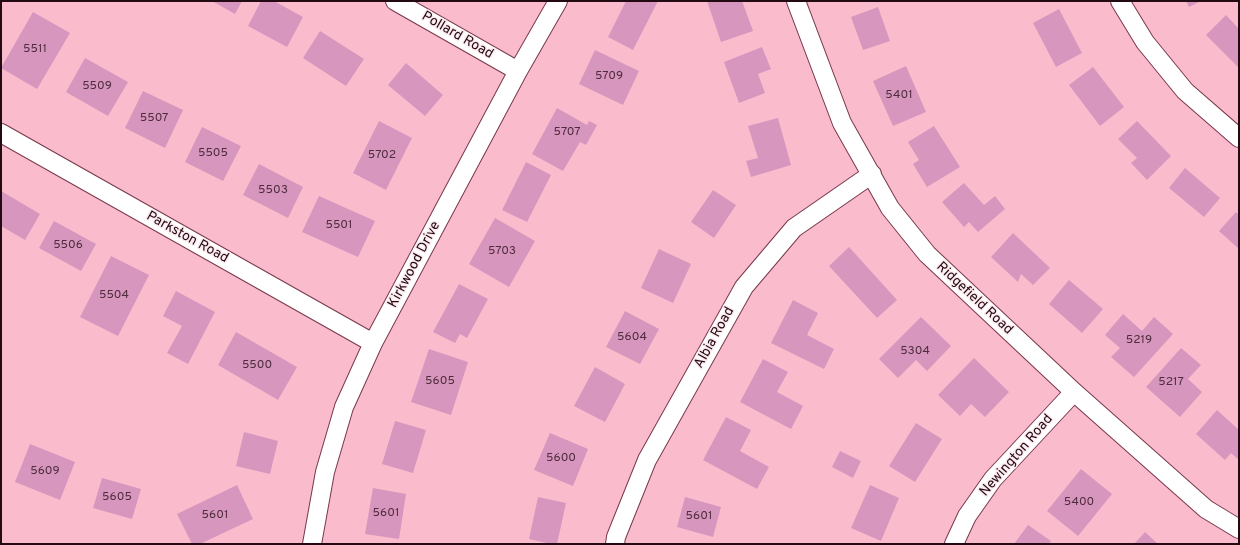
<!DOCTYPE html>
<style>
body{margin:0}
#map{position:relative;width:1240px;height:545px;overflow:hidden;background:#fabccc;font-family:Overpass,sans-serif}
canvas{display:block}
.frame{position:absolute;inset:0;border:2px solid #230912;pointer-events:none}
</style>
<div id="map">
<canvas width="1240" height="545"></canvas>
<div class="frame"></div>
</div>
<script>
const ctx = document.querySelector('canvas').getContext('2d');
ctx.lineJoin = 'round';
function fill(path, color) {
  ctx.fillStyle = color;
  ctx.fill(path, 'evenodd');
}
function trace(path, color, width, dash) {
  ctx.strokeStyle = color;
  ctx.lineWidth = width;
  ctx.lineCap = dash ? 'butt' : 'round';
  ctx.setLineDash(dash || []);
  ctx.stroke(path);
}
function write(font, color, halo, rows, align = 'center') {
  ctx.font = font + ' Overpass,sans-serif';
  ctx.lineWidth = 3;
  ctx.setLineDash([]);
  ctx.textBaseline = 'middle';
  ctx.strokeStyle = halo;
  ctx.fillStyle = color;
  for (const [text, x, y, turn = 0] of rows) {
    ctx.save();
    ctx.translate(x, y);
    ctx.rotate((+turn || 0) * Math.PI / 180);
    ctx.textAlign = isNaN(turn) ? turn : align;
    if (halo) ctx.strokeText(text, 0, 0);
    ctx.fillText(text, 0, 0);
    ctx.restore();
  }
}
const building = new Path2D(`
 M212,1h30l-7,13z
 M261,1h13l29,16 -16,30 -39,-21z
 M626,1h32l-25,49 -25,-13z
 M707,1h35l11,30 -32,11z
 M1186,1h15l-12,6z
 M878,7l12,34 -27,9 -12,-33z
 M1059,9l23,44 -26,14 -23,-44z
 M33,12l37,21 -33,56 -36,-21z
 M1226,15l13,14v39l-33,-33z
 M320,31l44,28 -18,27 -43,-28z
 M762,47l9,22 -13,5 7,19 -26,10 -15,-41z
 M595,50l44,21 -16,34 -44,-21z
 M85,58l43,24 -20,34 -42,-24z
 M406,63l37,32 -18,21 -37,-31z
 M906,66l20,46 -33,14 -20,-45z
 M1093,67l31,40 -24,19 -31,-41z
 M143,91l40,19 -18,38 -40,-20z
 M557,108l30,17 2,-4 8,4 -11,20 -6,-3 -17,29 -31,-17z
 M778,118l13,47 -40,12 -5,-16 12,-3 -10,-32z
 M379,121l33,17 -26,52 -33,-17z
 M1137,121l34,35 -24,24 -16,-17 6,-5 -19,-19z
 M934,126l26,41 -33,20 -14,-23 6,-4 -11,-18z
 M202,127l39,19 -18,35 -38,-19z
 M526,162l25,13 -24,47 -25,-12z
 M259,164l44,23 -15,31 -45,-23z
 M1185,168l35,30 -16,19 -35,-29z
 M964,183l20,22 11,-9 10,13 -27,23 -9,-10 -5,5 -22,-25z
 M713,190l23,15 -22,33 -23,-16z
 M1,191l39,23 -15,26 -24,-14z
 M319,196l56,25 -17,36 -56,-25z
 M1236,212l3,3v34l-20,-18z
 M495,218l40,23 -26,46 -40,-23z
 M54,221l42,23 -15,27 -42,-23z
 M1013,233l37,35 -17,17 -12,-11 -3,8 -27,-25z
 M849,247l48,53 -20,18 -48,-52z
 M659,249l32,15 -18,39 -32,-15z
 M111,256l38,19 -31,61 -38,-19z
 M1069,280l34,29 -21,24 -33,-29z
 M459,284l29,15 -21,39 -7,-4 -5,9 -22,-11z
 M176,291l39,21 -27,52 -21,-11 15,-27 -19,-10z
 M793,300l25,13 -11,22 27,14 -10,20 -53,-26z
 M625,311l34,18 -19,35 -34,-17z
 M1123,314l19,17 12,-14 19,17 -39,43 -23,-20 9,-9 -15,-13z
 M921,317l30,29 -24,25 -11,-11 -18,18 -19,-19z
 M236,332l61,35 -19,33 -60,-35z
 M1181,348l20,17 -13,14 14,13 -22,25 -34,-30z
 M429,349l39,13 -17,53 -40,-13z
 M974,358l35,34 -24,25 -14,-13 -11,12 -22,-21z
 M763,359l25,13 -11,20 26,14 -12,23 -51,-27z
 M595,367l30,17 -20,38 -31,-16z
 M1217,410l22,20v30l-8,-7 -6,7 -29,-26z
 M726,417l25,13 -11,21 29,16 -12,22 -54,-29z
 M395,421l31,9 -13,43 -31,-9z
 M916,423l26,16 -27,43 -26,-16z
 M244,432l34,9 -8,33 -34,-8z
 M550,433l38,16 -15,37 -39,-16z
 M30,444l45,18 -15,38 -45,-18z
 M840,451l21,10 -8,17 -21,-11z
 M1081,469l31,25 -34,42 -31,-25z
 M102,478l39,11 -9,30 -39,-11z
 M237,485l16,34 -53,25h-8l-15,-30z
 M870,485l29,13 -18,43 -30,-13z
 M373,488l33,6 -7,45 -34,-5z
 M538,497l28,6 -9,41h-6l-22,-5z
 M685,497l36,10 -8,30 -36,-10z
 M1028,525l23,16 -2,3h-35z
 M1145,532l13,12h-24z`);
const minor = new Path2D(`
 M395,1l123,70
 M796,1l46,122 48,85 37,46 147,138 132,117 33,20
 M1120,1l25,41 40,49 54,47
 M1,133l372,210
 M312,544l13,-72 19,-65 29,-64 145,-272 40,-70
 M615,544l1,-7 31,-77 97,-173 50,-59 78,-54
 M954,544l13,-28 26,-37 81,-87`);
const numberNames = [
 ["5511",35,50],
 ["5709",609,77],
 ["5509",97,87],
 ["5401",899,96],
 ["5507",154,119],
 ["5707",567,133],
 ["5505",213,154],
 ["5702",382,156],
 ["5503",273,191],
 ["5501",339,226],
 ["5506",68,246],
 ["5703",502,252],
 ["5504",114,296],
 ["5604",632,338],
 ["5219",1139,341],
 ["5304",915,352],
 ["5500",257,366],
 ["5605",440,382],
 ["5217",1171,383],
 ["5600",561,459],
 ["5609",45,472],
 ["5605",117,498],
 ["5400",1079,503],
 ["5601",386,514],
 ["5601",215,516],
 ["5601",699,517]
];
const streetNames = [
 ["Pollard Road",457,36,30],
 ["Parkston Road",187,238,29],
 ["Kirkwood Drive",415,265,-62],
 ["Ridgefield Road",974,299,43],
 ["Albia Road",715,338,-61],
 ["Newington Road",1017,456,-49]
];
fill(building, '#d696be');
trace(minor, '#78384c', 20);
trace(minor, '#fff', 18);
write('12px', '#502c3d', null, numberNames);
write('14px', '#230912', '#fcecf0', streetNames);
</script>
